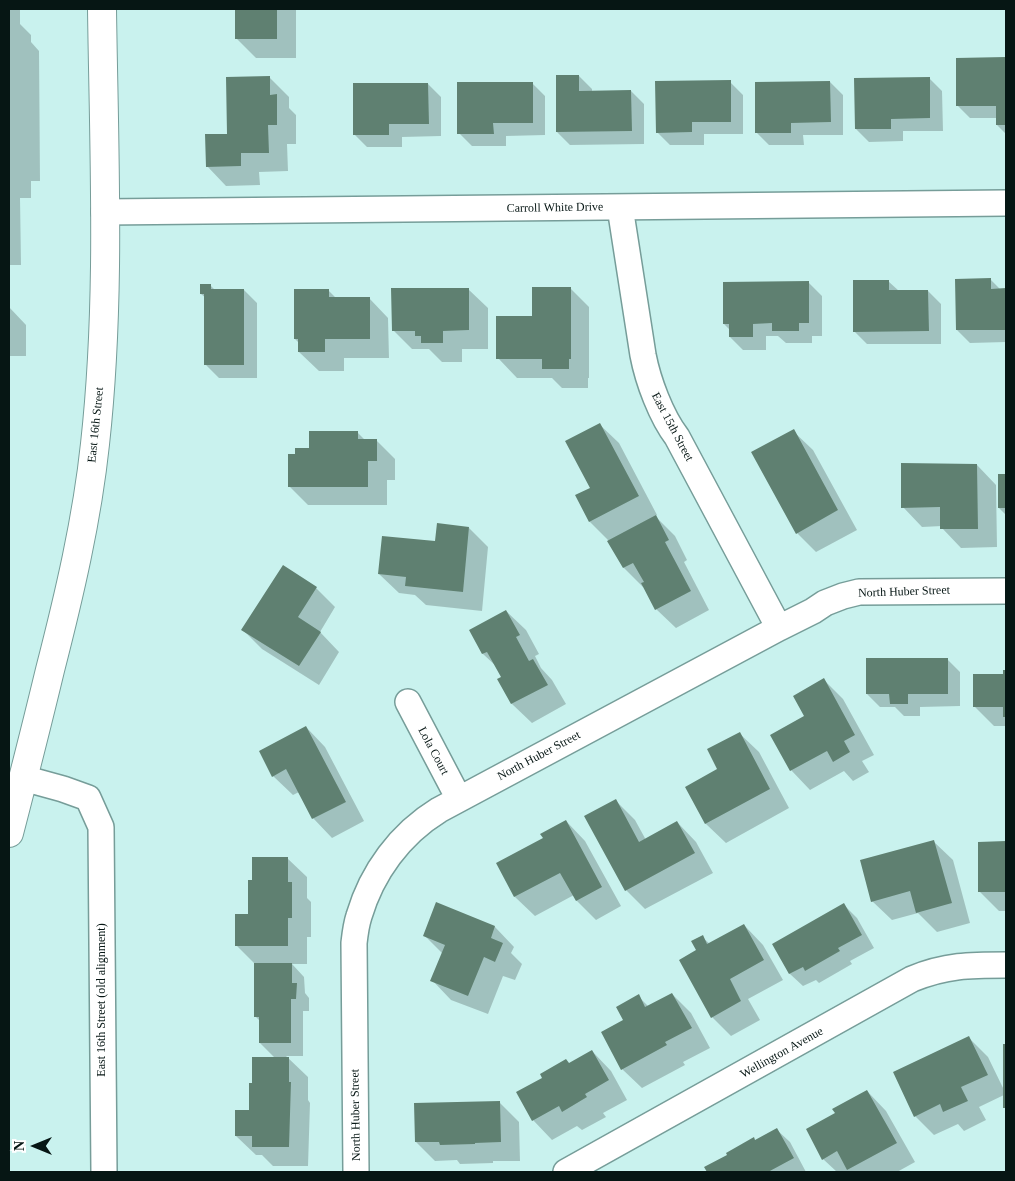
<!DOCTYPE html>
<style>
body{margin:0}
#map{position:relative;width:1015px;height:1181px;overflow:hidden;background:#c9f2ee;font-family:Georgia,serif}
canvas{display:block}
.frame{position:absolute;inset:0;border:10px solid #061614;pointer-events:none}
.north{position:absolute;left:10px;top:1121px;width:50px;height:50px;-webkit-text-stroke:4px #fff;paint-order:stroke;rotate:270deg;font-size:14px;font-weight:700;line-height:20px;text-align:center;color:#061614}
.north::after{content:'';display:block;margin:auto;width:18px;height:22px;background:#061614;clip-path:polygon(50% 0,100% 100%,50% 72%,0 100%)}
</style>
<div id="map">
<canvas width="1015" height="1181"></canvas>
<div class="frame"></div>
<div class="north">N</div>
</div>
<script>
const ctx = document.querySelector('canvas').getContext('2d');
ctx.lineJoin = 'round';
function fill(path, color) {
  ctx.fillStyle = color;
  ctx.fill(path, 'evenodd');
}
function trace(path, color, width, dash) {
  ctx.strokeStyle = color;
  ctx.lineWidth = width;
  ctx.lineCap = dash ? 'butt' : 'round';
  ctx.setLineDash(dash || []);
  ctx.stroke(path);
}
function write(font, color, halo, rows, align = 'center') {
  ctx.font = font + ' Georgia,serif';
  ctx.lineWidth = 4;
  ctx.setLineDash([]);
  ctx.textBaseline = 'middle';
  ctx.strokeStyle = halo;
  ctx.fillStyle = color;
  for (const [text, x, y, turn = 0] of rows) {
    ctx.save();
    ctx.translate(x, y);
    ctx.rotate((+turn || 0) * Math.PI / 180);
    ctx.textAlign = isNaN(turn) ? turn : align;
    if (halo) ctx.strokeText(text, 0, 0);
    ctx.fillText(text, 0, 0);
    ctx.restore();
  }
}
const shadow = new Path2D(`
 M9,9h11v15l11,11v7l8,9 1,130h-9v17h-11l1,67h-12z
 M236,9h60v49h-40l-20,-20z
 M957,59h49v75l-9,-9v-7h-27l-13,-13z
 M579,76l13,13v3l39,-1 13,13v40l-74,1 -13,-13z
 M269,77l20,20v11l7,7v29h-9l1,27 -29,1 1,13 -34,1 -19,-20z
 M929,78l13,13 1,40h-40v10l-34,1 -13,-13z
 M730,82l13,13v39h-39v11h-34l-13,-13z
 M830,82l13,13v40h-40l1,10h-35l-13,-13z
 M532,83l13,13v39l-39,1v10h-34l-13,-13z
 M428,84l13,13v39l-39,1v10h-35l-13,-13z
 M991,280l10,10h5v52l-36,1 -13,-13z
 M888,281l11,10h29l13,13v40h-74l-13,-13z
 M809,283l13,13v40h-10v7h-26l-8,-7h-12v14h-23l-13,-13v-7l-6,-6z
 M210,285l5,5h29l13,13v75h-38l-13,-13v-67l-5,-4z
 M570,288l19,19v71h-1v10h-26l-10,-10h-35l-19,-20 35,-41z
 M468,289l20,19v41h-26v13h-20l-13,-13h-17l-19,-19z
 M328,290l9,9 32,-1 19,20 1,40h-45v13h-25l-20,-19v-9l-4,-4z
 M9,307l17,18v31h-17z
 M599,424l20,19 38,72 -2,1 20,20 12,24 -3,2 25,48 -33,18 -20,-19 -12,-23 -1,1 -19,-19 -15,-27 -19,-19 1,-34z
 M793,431l20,19 44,80 -41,22 -19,-19z
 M358,433l7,7h11l19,19v21h-8v25h-79l-19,-19 7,-31z
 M977,465l19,20 1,62 -36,1 -19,-20v-2l-20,1 -19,-20z
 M999,475h7v40l-7,-7z
 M469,528l19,19 -6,64 -56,-6 -11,-10 -16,-2 -20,-19 57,-31z
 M316,588l19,19 -15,25 19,20 -20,33 -57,-36 -19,-19z
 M506,611l20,19 13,24 -4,2 6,12 11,12 14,24 -34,19 -20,-19 -13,-25 3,-2 -5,-10 -14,-13 -12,-24z
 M947,659l13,13v34l-40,1v9h-16l-9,-9h-15l-13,-13z
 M1004,671h2v55h-12l-19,-19 29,-32z
 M824,680l19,19 31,56 -12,6 7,11 -16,9 -9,-10 -34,19 -19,-20 15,-54z
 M306,727l19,20 39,74 -32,17 -19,-20 -14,-26 -6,3 -20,-19 -13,-25z
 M739,733l20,19 30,56 -63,35 -20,-19 -19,-37 32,-18z
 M616,801l19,19 11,20 31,-18 19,20 17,31 -68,36 -19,-19z
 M566,821l19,20 36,65 -25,14 -19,-19 -3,-6 -39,21 -20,-19 -17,-33 46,-26z
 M933,841l20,19 17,63 -33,9 -19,-19 -26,7 -20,-19z
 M979,843h27v68h-7l-19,-19z
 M287,858l20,19v21l4,4v35h-4v27h-15l12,13 1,16 4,5v13h-6v45h-17l22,21v23l2,3 -2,63h-35l-11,-11h-6l-20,-19 14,-25 3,-27 22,-26 -15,-15v-22l-5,-5v-52l-19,-19 13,-30 4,-34z
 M436,904l59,23 19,20 -3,6 11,11 -7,16 -12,-4 -15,38 -37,-14 -19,-20 11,-26 -19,-19z
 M844,905l13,13 17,30 -24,13 2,3 -33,19 -3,-3 -13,6 -13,-12 -16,-30z
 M744,925l19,20 20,35 -35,19 12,21 -29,16 -19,-19 -14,-66 4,-14 8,7z
 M672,994l19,19 19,35 -27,14 2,3 -43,23 -20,-19 2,-49 14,-24 11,11z
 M969,1038l19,19 16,33v-45h2v64l-2,-2v-12l-25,12 7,13 -22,11 -6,-7 -24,11 -19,-19z
 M592,1051l19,20 16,29 -24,13 3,4 -24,13 -5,-4 -25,14 -19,-20 36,-56z
 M867,1091l19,20 29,51 -18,10h-60l-14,-13 13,-45z
 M500,1103l19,19 1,39h-27v2l-33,1 -3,-4 -22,1 -19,-19z
 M777,1130l13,12 16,30h-98l-2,-4z`);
const building = new Path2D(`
 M235,9h42v30h-42z
 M1006,57v68h-10v-19h-40v-48z
 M556,75h23v16l52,-1 1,41 -76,1z
 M270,76v19l7,-1v31h-9l1,28h-28v13l-35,1 -1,-33h22l-1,-57z
 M930,77v41l-39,1v10h-36l-1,-51z
 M731,80v42h-39v10l-36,1 -1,-52z
 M830,81l1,41 -40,1v10h-36v-51z
 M457,82h76v41h-40l1,11h-37z
 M353,83h75l1,41h-40v11h-36z
 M991,278v11l15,-1v42h-50l-1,-51z
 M853,280h36v10h39l1,41 -76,1z
 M809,281v42h-10v8h-27v-8l-19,1v13h-24v-13h-6v-42z
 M200,284h11v5h33v76h-40v-71h-4z
 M532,287h39v72h-2v10h-27v-10h-46v-43h36z
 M391,288h78v42l-26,1v12h-22v-7h-6v-5h-23z
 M294,289h35v8h41v42h-45v13h-27v-13h-4z
 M600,423l39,73 -50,26 -14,-27 15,-7 -25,-47z
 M794,429l44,81 -42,24 -45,-82z
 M309,431h49v8h19v22h-9v26h-80v-33h7v-6h14z
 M901,463l76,1 1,65h-38v-22l-39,1z
 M998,474h8v34h-8z
 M656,515l13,25 -4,2 26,49 -36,19 -14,-27 3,-1 -11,-19 -10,5 -16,-27z
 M437,523l32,4 -6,65 -58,-6 1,-9 -28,-3 4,-38 53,5z
 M283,565l34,22 -19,30 23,15 -22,34 -58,-36z
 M506,610l14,25 -4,2 13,24 4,-2 15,26 -37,19 -14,-25 4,-2 -14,-25 -5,2 -13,-24z
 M866,658h82v36h-40v10h-18l-1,-10h-23z
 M1003,670h3v47h-3v-10h-30v-33h30z
 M824,678l31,57 -11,6 6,11 -17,10 -6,-11 -37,20 -20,-36 34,-19 -11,-20z
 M306,726l40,76 -34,17 -26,-50 -14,8 -13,-26z
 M740,732l30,57 -65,35 -20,-37 32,-18 -10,-20z
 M616,799l23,43 38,-21 18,32 -70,38 -41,-75z
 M566,820l36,67 -26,14 -16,-28 -46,24 -18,-34 47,-25 -3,-4z
 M934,840l18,63 -36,10 -6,-22 -39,11 -11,-42z
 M1006,841v51h-28v-50z
 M252,857h36v25h4v36h-4v28h-53v-32h13v-34h4z
 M436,902l59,24 -4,12 12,5 -8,19 -11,-5 -16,39 -38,-15 15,-36 -22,-9z
 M844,903l18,32 -24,13 2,3 -35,20 -2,-4 -14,7 -17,-30z
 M744,924l20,36 -34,19 11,22 -30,17 -32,-58 17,-10 -5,-9 12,-6 4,9z
 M254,963h38v20h5l-1,16h-5v44h-32v-26h-5z
 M672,993l20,35 -27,14 2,3 -46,25 -20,-38 22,-12 -7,-13 23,-13 6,13z
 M969,1036l19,39 -27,12 7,14 -25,11 -3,-8 -26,13 -21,-45z
 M1003,1044h3v64h-3z
 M592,1050l17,30 -24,14 2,3 -25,15 -3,-6 -27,15 -16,-29 26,-14 -2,-4 26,-15 3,4z
 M252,1057h37v25h2l-2,65h-37v-11h-17v-26h14v-27h3z
 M867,1090l30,53 -50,27 -10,-19 -15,9 -16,-31 29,-16 -3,-4z
 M500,1101l1,41 -26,1v1l-35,1 -1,-3h-24l-1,-39z
 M777,1128l17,30 -26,14h-61l-3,-5 23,-12 -1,-2 28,-16 1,3z`);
const street = new Path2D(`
 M620,207l23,148c5,26 18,61 34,82l102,191
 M104,212l902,-9
 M408,702l51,97
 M23,778l40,11 25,9 13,29 3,345
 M356,1172l-2,-229c1,-9 2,-18 5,-27 13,-44 41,-82 80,-106l340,-182 34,-17 12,-8 18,-7 16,-4 147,-1
 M566,1172l346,-193c34,-14 58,-14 94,-14`);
const secondary = new Path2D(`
 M9,833c14,-54 28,-109 41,-163 19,-74 37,-150 45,-226 16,-144 9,-290 7,-435`);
const streetNames = [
 ["Carroll White Drive",555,208,-1],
 ["East 16th Street",96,425,-84],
 ["East 15th Street",672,427,62],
 ["North Huber Street",904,592,-2],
 ["Lola Court",433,751,62],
 ["North Huber Street",539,756,-28],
 ["East 16th Street (old alignment)",102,1000,-90],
 ["Wellington Avenue",782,1053,-29],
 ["North Huber Street",356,1115,-91]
];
fill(shadow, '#0003');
fill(building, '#5f8071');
trace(street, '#769d99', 28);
trace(secondary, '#769d99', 30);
trace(street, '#fff', 25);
trace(secondary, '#fff', 28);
write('12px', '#061614', '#fff', streetNames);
</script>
